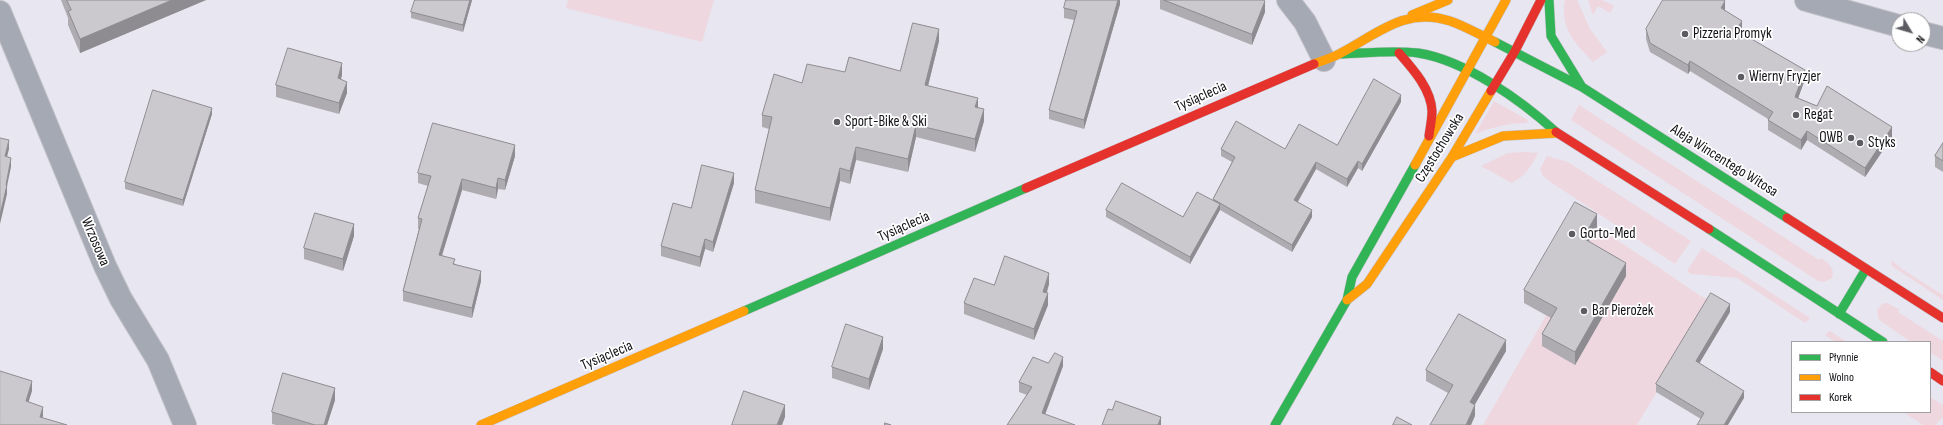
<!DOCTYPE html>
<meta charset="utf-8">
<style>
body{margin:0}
#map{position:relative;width:1943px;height:425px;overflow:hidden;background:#e8e6f0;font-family:"Sofia Sans Condensed",sans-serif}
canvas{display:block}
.legend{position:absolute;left:1791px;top:341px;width:140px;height:72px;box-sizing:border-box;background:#fff;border:1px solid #a1a0a2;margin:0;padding:5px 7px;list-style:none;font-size:12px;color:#131217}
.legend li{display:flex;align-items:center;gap:8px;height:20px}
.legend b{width:20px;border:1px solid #a1a0a2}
.north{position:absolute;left:1891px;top:12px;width:40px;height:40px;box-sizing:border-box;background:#fff;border:1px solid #a1a0a2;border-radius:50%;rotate:128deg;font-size:11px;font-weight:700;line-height:16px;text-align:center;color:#131217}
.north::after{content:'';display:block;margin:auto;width:14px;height:18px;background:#5e5c63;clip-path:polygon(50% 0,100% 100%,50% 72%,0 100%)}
</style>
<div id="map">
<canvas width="1943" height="425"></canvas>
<ul class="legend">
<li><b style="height:5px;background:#30b455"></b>Płynnie</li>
<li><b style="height:5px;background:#ff9f0a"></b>Wolno</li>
<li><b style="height:5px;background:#e5322d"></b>Korek</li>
</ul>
<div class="north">N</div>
</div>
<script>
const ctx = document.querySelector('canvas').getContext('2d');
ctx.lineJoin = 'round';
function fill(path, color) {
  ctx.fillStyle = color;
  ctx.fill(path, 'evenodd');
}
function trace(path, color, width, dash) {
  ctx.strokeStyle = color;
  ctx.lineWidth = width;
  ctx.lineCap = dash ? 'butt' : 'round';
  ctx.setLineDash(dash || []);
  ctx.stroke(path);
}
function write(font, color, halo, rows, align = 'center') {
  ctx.font = font + ' "Sofia Sans Condensed",sans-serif';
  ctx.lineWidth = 3.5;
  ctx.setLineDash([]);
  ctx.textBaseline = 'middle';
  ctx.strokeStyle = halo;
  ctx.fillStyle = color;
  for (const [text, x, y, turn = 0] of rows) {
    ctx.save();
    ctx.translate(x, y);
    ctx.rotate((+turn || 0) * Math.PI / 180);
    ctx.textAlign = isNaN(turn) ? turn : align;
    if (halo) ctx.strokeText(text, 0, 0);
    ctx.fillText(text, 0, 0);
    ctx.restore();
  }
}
const green = new Path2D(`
 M568,0h146l-12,42 -136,-34z
 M1565,0h12l13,29 17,23 -14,10c-18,-19 -33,-33 -28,-62z
 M1588,0h14l12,6 -4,7 -12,-7 -5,9z
 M1494,101l34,19 -1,3c-19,0 -34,4 -52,11z
 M1579,105l240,155 2,-2c8,6 14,9 11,20l-8,4 -6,-1 -247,-161z
 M1525,152l13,1c-7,14 -12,22 -26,30l-31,-17 27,-13z
 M1547,156l21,6 123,79 -16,23 -126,-83 -6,-5 -3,-7z
 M1597,227l58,38 44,30 12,6 -74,124h-154z
 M1702,248l108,70 -5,5 -68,-45 -46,-4 -4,-3z
 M1891,260l11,9 41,26v5l-51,-34z
 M1887,303l13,7 -2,2 45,29v20l-10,-7 -3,1v-13h-19l-32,-22 -2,-10 5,-6z
 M1830,331l17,11h-12l-10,-7z
 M1930,397l13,8v13l-8,7h-12l-20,-13h27z`);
const street = new Path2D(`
 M1288,0l17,22 19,38
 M1806,0l93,26
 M0,12l105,254 16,33 37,61 27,65
 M1923,33l20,5`);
const fast = new Path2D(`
 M1549,0l2,36 31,51
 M1495,42l87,45 205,131
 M1342,54c25,-1 51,-4 76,-1 47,7 104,48 138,79
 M1709,229l174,113
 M744,311l282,-123
 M1839,314l27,-45
 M1275,425l72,-125 5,-23 63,-112`);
const slow = new Path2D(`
 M1412,15l36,-15
 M1314,64c8,-3 17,-6 25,-10 37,-19 66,-48 111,-33 15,5 30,14 45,21
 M1452,157l51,-21 54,-3
 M1415,165l91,-165
 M1347,300l20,-16 85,-127 39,-66
 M481,425l263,-114`);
const jam = new Path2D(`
 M1399,53c14,16 32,36 33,58 0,9 -2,17 -3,25
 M1491,91l24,-40 26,-51
 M1556,132l153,97
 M1026,188l288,-124
 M1787,218l156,100
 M1930,372l13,9`);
const wall = new Path2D(`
 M61,0h145l-126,53 -12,-28v-7z
 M472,0l-9,32 -52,-14v-6z
 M1120,0v4l-36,125 -35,-10v-9l25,-90 -10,-2v-10z
 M1160,0h103l2,12 -13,33 -92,-36z
 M1725,10l17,21 -1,1 64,47 -7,19 94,39 -27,40 -58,-37 -6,10 -33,-20v-11l-78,-48 -2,3 -38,-22 -4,-13v-10z
 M939,41l-11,45 50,21 6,14 -9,31 -59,-15 -8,35 -52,-12 -6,24 -10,-3 -10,40 -75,-18v-13l14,-61 -7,-2v-12l40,-32 98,-12z
 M342,75l-1,4 6,14 -8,21 -63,-17v-12z
 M1401,102l-39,69 -4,-3 -11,19 -31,-18 -18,33 14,15 -20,35 -72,-42 -30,54 -84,-47v-7l77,7 30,-17v-1l19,-37 -11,-6v-7h64l52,-4z
 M212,114l-29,92 -58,-17v-7z
 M1943,143v29l-8,-5v-11z
 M515,156l-10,34 -7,-1 -2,10 -34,-9 -20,65 39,26 -9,37 -69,-17v-10l16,-62h-1v-11l10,-32 -10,-3v-10z
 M734,183l-21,69 -8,-3 -5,18 -39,-11v-10l30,-38z
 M1597,227l-8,14 37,35 -51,89 -33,-19v-12l9,-16 -27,-15v-13z
 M354,236l-11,35 -39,-12v-11z
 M1049,284l-2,9 1,12 -14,35 -70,-26v-11l30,-18z
 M1730,312l-31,51 45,35 -43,21 -45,-27v-8z
 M883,349l-14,41 -37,-12v-11z
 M1506,351l-32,54 1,11 -27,-23 -22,-12v-11z
 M1048,363l15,3 -18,48 -38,11 20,-30 -8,-3v-10z
 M335,400l-8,25h-51l-4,-1v-12z`);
const shadedWall = new Path2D(`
 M172,0h34l-126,53v-14z
 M470,0h2l-9,32v-7z
 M1118,0h2v4l-36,125v-9z
 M1265,1v11l-13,33v-11z
 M1725,1v9l-4,-2z
 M1742,21v10l-6,8v-9z
 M939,29v12l-14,57v-13z
 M1690,61v10l-2,3v-9z
 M342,63v12l-4,15v-12z
 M1805,70v9l-10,28v-10z
 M347,82v11l-8,21v-11z
 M1401,95v7l-39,69v-7z
 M978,98v13l-3,-4z
 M212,108v6l-29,92v-6z
 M984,109v12l-9,31v-13z
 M916,125v12l-8,35v-13z
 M1892,127v10l-27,40v-9z
 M1807,131v9l-6,10v-10z
 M9,140v9l-4,16v-9z
 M515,145v11l-10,34v-10z
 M856,147v13l-6,24v-13z
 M11,158v9l-4,19v8l-7,30v-9z
 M1358,161v7l-11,19v-8z
 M1316,162v7l-22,39v-8z
 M840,168v13l-10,40v-13z
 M734,173v10l-21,69v-10z
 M498,178v11l-2,10v-11z
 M462,179v11l-23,75v-10z
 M1220,204v6l-30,54v-7z
 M1312,210v7l-20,35v-7z
 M1597,214v13l-14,24v-13z
 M354,224v12l-11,35v-12z
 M705,239v10l-5,18v-10z
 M1626,263v13l-51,89v-13z
 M481,271v10l-9,37v-10z
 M1049,273v11l-6,19v-11z
 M1048,293v12l-14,35v-11z
 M1730,304v8l-34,57v-8z
 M883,337v12l-14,41v-11z
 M1506,340v11l-36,62v-11z
 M1063,357v9l-21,57v-10z
 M32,381v10l-6,19v-9z
 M335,388v12l-8,25h-3z
 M1744,391v7l-16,27h-4z
 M785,405v12l-3,8h-5z
 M1475,405v11l-4,9h-5z
 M43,407v9l-3,9v-8z
 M1161,417v8h-3z`);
const building = new Path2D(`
 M67,0h105l-92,39 -12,-28 3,-1z
 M415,0h55l-7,25 -52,-13z
 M1066,0h52l-34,120 -35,-10 28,-99 -13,-3z
 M1164,0h99l2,1 -13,33z
 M1663,0h61l1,1 -4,7 21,13 -6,9 69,40 -10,27 22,9 10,-20 65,41 -27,41 -58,-37 -6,9 -33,-20 5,-8 -83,-51 -2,4 -38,-22 -4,-14z
 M913,23l26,6 -14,56 53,13 -3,9 9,2 -9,30 -59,-14 -8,34 -52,-12 -6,24 -10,-3 -10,40 -75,-18 17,-73 -10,-2 12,-41 28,9 5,-19 38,8 4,-15 51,14z
 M288,48l54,15 -4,15 9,4 -8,21 -63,-18z
 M1374,79l27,16 -39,69 -4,-3 -11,18 -31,-17 -22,38 18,10 -20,35 -79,-46 22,-42 -14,-8 15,-28 49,28 14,-25 38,21z
 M153,90l59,18 -29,92 -58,-18z
 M433,123l82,22 -10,35 -7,-2 -2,10 -34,-9 -23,76 16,4 -2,5 28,7 -9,37 -69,-17 19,-72 -4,-1 13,-42 -13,-3z
 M0,138l9,2 -4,16 6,2 -5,27h1l-7,30z
 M1943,143v18l-8,-5z
 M702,165l32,8 -21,69 -8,-3 -5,18 -39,-11 12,-43 18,5z
 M1122,183l61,34 14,-25 23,12 -30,53 -84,-47z
 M1575,202l22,12 -14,24 43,25 -51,89 -33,-18 15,-26 -33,-18z
 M315,213l39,11 -11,35 -39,-11z
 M1005,256l44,17 -6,19 5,1 -14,36 -70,-26 10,-25 20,7z
 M1711,293l19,11 -34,57 48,30 -20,34h-27l7,-12 -48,-29z
 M1459,314l47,26 -36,62 5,3 -9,20h-36l23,-40 -27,-15z
 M846,324l37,13 -14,42 -37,-12z
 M1055,353l8,4 -21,56 33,12h-68l25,-38 -13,-5 14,-25 15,6z
 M0,371l32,10 -6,20 17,6 -3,10 27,8h-67z
 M283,373l52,15 -11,37h-9l-43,-13z
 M744,391l41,14 -8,20h-45z
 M1116,401l45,16 -3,8h-56l6,-16 4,1z
 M1397,417l15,8h-19z
 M885,423l6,2h-6z`);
const markers = [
 [1685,34,4,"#5e5c63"],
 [1741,77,4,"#5e5c63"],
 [1796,115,4,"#5e5c63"],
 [837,122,4,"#5e5c63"],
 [1851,138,4,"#5e5c63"],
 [1860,143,4,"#5e5c63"],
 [1572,234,4,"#5e5c63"],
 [1584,311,4,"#5e5c63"]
];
const poiNames = [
 ["Pizzeria Promyk",1693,34],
 ["Wierny Fryzjer",1749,77],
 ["Regat",1804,115],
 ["Sport-Bike & Ski",845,122],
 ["OWB",1843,138,"right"],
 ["Styks",1868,143],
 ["Gorto-Med",1580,234],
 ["Bar Pierożek",1592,311]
];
const streetNames = [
 ["Tysiąclecia",1201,97,-24],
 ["Częstochowska",1440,148,-58],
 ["Aleja Wincentego Witosa",1724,161,32],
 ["Tysiąclecia",904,227,-24],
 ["Wrzosowa",95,242,67],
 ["Tysiąclecia",607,356,-23]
];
fill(green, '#eed7df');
trace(street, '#c2c1c8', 24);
trace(fast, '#c2c1c8', 10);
trace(slow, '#c2c1c8', 10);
trace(jam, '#c2c1c8', 10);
trace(street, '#a5a9b4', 22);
trace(fast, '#30b455', 9);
trace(slow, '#ff9f0a', 9);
trace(jam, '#e5322d', 9);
fill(wall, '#afacb1');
fill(shadedWall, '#8e8c90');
fill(building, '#cbc8ce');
trace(building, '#8e8c90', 1);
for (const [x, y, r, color] of markers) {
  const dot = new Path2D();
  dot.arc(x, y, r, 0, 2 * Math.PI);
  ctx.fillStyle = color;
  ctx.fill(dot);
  trace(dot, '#fff', 1.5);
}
write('15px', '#131217', '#fff', poiNames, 'left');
write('15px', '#131217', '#fff', streetNames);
</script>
